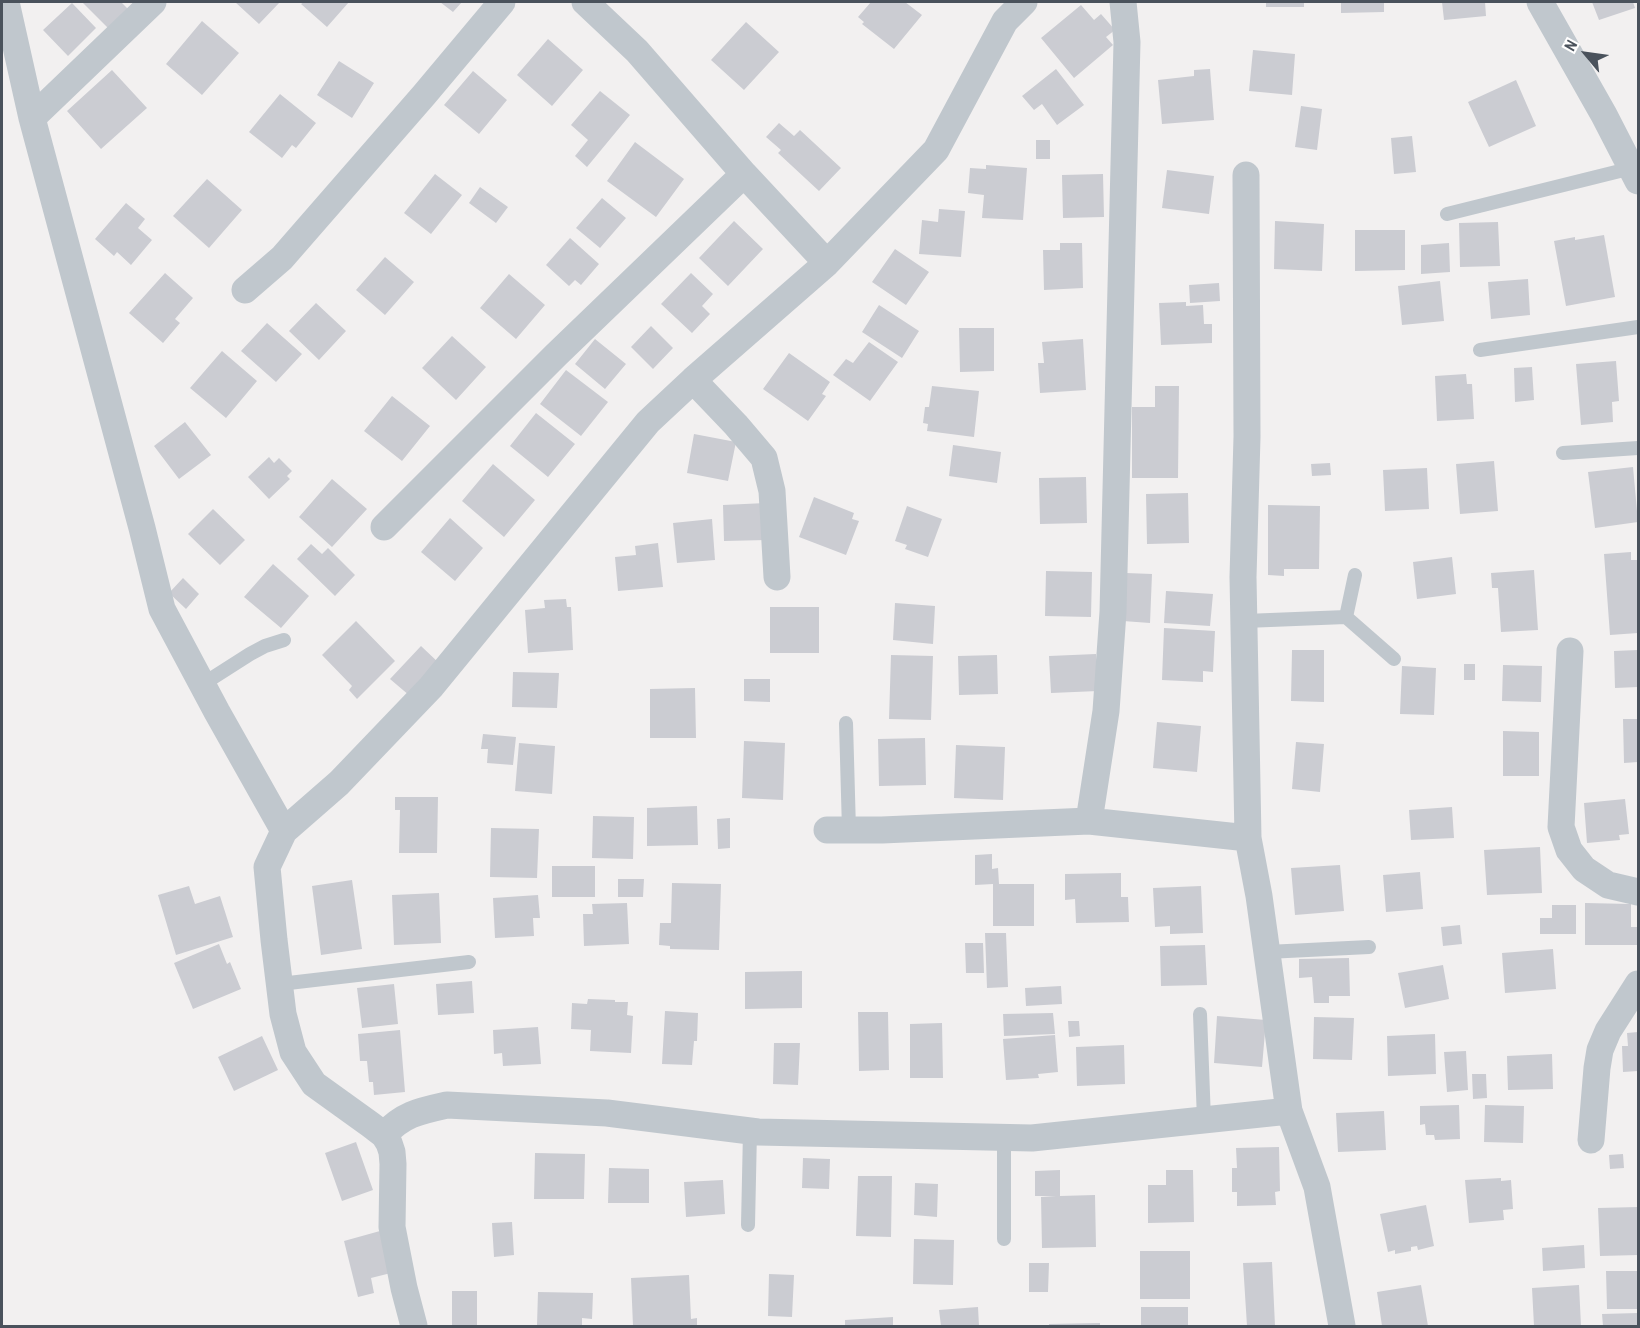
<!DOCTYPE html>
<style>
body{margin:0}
#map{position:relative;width:1640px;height:1328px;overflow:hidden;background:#f2f0f0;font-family:"Archivo Narrow",sans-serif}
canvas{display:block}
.frame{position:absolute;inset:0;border:3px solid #4a525c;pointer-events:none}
.north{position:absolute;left:1556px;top:24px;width:60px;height:60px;-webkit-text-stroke:4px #fff;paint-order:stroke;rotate:299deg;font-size:16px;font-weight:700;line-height:24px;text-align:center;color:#4a525c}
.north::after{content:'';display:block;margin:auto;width:21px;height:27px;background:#4a525c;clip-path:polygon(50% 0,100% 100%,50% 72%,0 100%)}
</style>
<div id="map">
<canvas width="1640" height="1328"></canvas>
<div class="frame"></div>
<div class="north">N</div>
</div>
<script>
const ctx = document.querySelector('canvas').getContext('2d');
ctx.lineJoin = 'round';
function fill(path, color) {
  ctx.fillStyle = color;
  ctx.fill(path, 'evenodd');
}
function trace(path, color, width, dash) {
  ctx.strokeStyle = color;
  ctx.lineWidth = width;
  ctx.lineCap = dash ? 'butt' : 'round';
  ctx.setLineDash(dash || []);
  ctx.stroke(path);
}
const building = new Path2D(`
 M82,2h39l8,8 -19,20z
 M235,2h45l-21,22z
 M304,2h45l-22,25 -26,-23z
 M440,2h22l-9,10z
 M871,2h34l17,13 -28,34 -32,-25 2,-2 -6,-5z
 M1266,2h38v5h-38z
 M1341,2h43v10l-43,1z
 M1442,2h43l1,14 -42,4z
 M1592,2h41l2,6 -36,12z
 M72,3l24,25 -28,28 -25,-26z
 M1081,5l13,15 7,-6 14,16 -9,7 7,8 -39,33 -33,-40z
 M202,21l37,32 -37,42 -36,-31z
 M746,22l33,30 -35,38 -33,-30z
 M548,39l35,31 -31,36 -35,-31z
 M1253,50l42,4 -3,41 -43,-4z
 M339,61l35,22 -22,35 -35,-23z
 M1056,69l28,36 -27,20 -15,-21 -8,6 -12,-14z
 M1210,69l4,51 -52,4 -4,-44 36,-4v-6z
 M112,70l35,38 -46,41 -34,-38z
 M473,71l34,29 -28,34 -35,-29z
 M1516,80l20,46 -47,21 -21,-45z
 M600,91l30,24 -43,52 -12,-11 13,-16 -17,-15z
 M280,94l36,29 -20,25 -4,-3 -10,13 -33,-26z
 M1301,106l21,3 -5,41 -22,-3z
 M779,123l15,13 6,-6 41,38 -22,23 -41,-38 3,-3 -15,-13z
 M1412,136l4,36 -22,2 -3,-36z
 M1036,140h14v19h-14z
 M635,142l49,37 -28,38 -49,-36z
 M986,165l41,3 -4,52 -41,-2 2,-23 -16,-2 2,-25 16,1z
 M1167,170l47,6 -5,38 -47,-6z
 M435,174l27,21 -31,39 -27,-21z
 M1103,174l1,43 -41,1 -1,-43z
 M207,179l35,31 -33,38 -36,-32z
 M480,187l28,20 -12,16 -27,-20z
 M602,198l24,20 -26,30 -24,-20z
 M126,203l19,16 -7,9 14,12 -21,25 -14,-13 -3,4 -19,-17z
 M939,209l26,2 -4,46 -42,-3 3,-34 16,2z
 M734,221l29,28 -35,37 -29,-28z
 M1275,221l49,3 -2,47 -48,-2z
 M1498,222l2,44 -40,1 -1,-44z
 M1355,230h50v40l-50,1z
 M1604,235l11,62 -49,9 -12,-65 21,-4v3z
 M570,238l29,26 -18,21 -6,-5 -6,6 -23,-21z
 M1060,243h22l1,45 -39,2 -1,-40h17z
 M1449,243l1,29 -29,2v-29z
 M895,249l34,23 -23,33 -34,-23z
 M385,257l29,25 -29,33 -29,-25z
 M165,273l28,25 -18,21 5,4 -17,20 -34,-30z
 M691,273l22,21 -11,12 8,8 -18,19 -31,-29z
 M509,274l36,31 -29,34 -36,-31z
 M1528,279l2,36 -39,4 -3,-37z
 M1440,281l4,40 -42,4 -4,-39z
 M1219,283l1,18 -30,2 -1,-18z
 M1186,302v4l17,-1 1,19h8v19l-51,2 -2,-42z
 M316,303l30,28 -27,29 -30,-29z
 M879,305l40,26 -17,27 -40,-26z
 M267,323l35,31 -26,28 -35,-31z
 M651,326l22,22 -20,21 -22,-22z
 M959,328h35v43l-34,1z
 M452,336l34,31 -30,33 -34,-32z
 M595,339l31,25 -21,25 -30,-25z
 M1083,339l3,51 -46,3 -2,-30h6l-2,-21z
 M869,342l29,20 -28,39 -37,-26 13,-16 7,4z
 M222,351l35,30 -31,37 -36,-30z
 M789,353l41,29 -8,12 4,2 -18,25 -45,-32z
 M1616,361l3,40 -7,1 1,20 -32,3 -5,-61z
 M1532,367l2,33 -19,2 -1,-34z
 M566,370l42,32 -27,34 -41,-32z
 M1466,374l1,10h5l2,35 -37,2 -2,-45z
 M932,386l47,5 -5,46 -47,-6 1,-7 -5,-1 2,-16h4z
 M1155,386h24l-1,92h-46v-71h23z
 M392,396l38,30 -28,35 -38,-30z
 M536,413l39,31 -27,33 -38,-31z
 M185,422l26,33 -32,24 -25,-33z
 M694,434l42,8 -8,39 -41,-8z
 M953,445l48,7 -4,31 -48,-7z
 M269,457l5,6 5,-5 13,13 -5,5 3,3 -21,20 -21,-22z
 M1494,461l4,50 -38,3 -4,-50z
 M1330,463l1,12 -19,1 -1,-12z
 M493,464l42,36 -31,37 -42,-36z
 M1633,467l5,55 -43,6 -7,-56z
 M1427,468l2,41 -44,2 -2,-41z
 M1086,477l1,46 -47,1 -1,-46z
 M332,479l35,30 -35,38 -33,-30z
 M1188,493l1,50 -42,1 -1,-50z
 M814,497l40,16 -2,6 7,2 -13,34 -47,-18z
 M766,503l1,37 -43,1 -1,-36z
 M1268,505l52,1 -1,63h-35v7l-16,-1z
 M907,506l35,13 -14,38 -23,-8 2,-4 -12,-4z
 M213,509l32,31 -25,25 -32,-31z
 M450,518l33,30 -28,33 -34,-29z
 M712,519l3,41 -38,3 -4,-40z
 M658,543l5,44 -45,4 -3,-34 21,-2 -1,-9z
 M311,544l11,10 6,-6 27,27 -20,21 -38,-37z
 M1631,552v8h7v73l-28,2 -6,-81z
 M1452,557l4,37 -39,5 -4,-37z
 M273,564l36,32 -28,32 -37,-31z
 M1534,570l4,60 -37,2 -3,-44h-6l-1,-15z
 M1046,571l46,1 -1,45 -46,-1z
 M1126,573l26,1 -2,49 -27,-2z
 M183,578l16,16 -13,15 -17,-16z
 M1166,591l47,3 -3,32 -46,-3z
 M566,599l1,8h4l2,43 -45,3 -3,-43 20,-2 -1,-8z
 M895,603l40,3 -2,38 -40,-4z
 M770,607h49v46h-49z
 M356,621l39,40 -38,38 -8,-9 3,-4 -30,-31z
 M1164,628l51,3 -2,41 -10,-1v11l-41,-2z
 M421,646l19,18 -30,32 -20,-17z
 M1292,650h32v52l-33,-1z
 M1638,650v37l-23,1 -1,-37z
 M1096,654l2,37 -47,2 -2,-37z
 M891,655l42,1 -2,64 -42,-1z
 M997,655l1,39 -39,1 -1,-39z
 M1464,664h11v16h-11z
 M1503,665l39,1 -1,36 -39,-1z
 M1402,666l34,2 -2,47 -34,-1z
 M513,672l46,1 -2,35 -45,-1z
 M744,679h26v23l-26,-1z
 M695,688l1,50h-46v-49z
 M1623,719h15v43l-14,1z
 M1157,722l44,4 -4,46 -44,-4z
 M1503,731l36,1v44h-36z
 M483,734l33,3 -3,28 -26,-2 1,-14h-7z
 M925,738l1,47 -47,1 -1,-47z
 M744,741l41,2 -2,57 -41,-2z
 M1296,742l28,2 -4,48 -28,-3z
 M519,743l36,3 -3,48 -37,-3z
 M956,745l49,2 -2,53 -49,-2z
 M395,797h43l-1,56h-38l1,-43h-5z
 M1625,799l4,35 -10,1 1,5 -33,3 -3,-40z
 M697,806l1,39 -51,1v-38z
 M1452,807l2,31 -43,2 -2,-30z
 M593,816l41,1 -1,42 -41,-1z
 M730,818v30l-12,1 -1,-30z
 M491,828l48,1 -2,49 -47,-1z
 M1540,847l2,46 -55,2 -3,-45z
 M992,854v15l6,-1 1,16h35v42h-41v-42l-18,1v-30z
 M1340,865l4,46 -49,4 -4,-47z
 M552,866h43v31h-43z
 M1420,872l3,37 -37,3 -3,-37z
 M1121,873v24h7l1,25 -53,1 -1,-24 -10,1v-26z
 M618,879h26l-1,18h-25z
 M352,880l10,69 -41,6 -9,-69z
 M672,883l49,1 -2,66 -49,-1v-3l-11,-1 1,-22h11z
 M189,886l6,18 25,-8 13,41 -57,18 -18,-60z
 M1201,886l2,47 -33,1v-8l-15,1 -2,-39z
 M439,893l2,50 -47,2 -2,-50z
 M538,895l2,23h-7l1,18 -39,2 -2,-40z
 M627,903l2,41 -45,2 -1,-32h10l-1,-10z
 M1585,903l46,1v23h7v18h-53z
 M1552,905h24v29h-36v-16h12z
 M1460,925l2,19 -19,2 -2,-19z
 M985,933h21l2,54 -21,1z
 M965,943h18l1,30h-18z
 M219,944l8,20 3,-2 11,27 -48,20 -19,-46z
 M1205,945l2,40 -46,1 -1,-40z
 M1553,949l3,40 -51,4 -3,-40z
 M1349,958l1,38h-21v7h-15l-2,-26 -13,1v-19z
 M1443,965l6,34 -44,9 -7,-35z
 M802,971v37l-57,1v-37z
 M472,981l2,32 -36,2 -2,-31z
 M394,984l4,40 -36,4 -5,-40z
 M1061,986l1,18 -36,2 -1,-18z
 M588,999l27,1v2h13l-1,13 6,1 -2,37 -41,-2 1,-21 -20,-1 1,-26 15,1z
 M665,1011l33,2 -1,28h-3l-2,24 -30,-1z
 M858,1012h30l1,58 -30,1z
 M1053,1013l2,21 -51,2 -1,-22z
 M1217,1016l49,4 -4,47 -48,-4z
 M1314,1017l40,1 -2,42 -39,-1z
 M1068,1021h11l1,15 -11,1z
 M942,1023l1,55h-33v-54z
 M538,1027l3,37 -38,2 -1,-13 -8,1 -1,-24z
 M400,1030l5,62 -31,3 -1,-13h-4l-2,-21h-7l-2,-27z
 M1638,1032v39l-15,1 -1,-26h6l-1,-13z
 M1435,1034l1,40 -48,2 -1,-40z
 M1055,1035l3,37 -20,2 1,4 -33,2 -3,-41z
 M262,1036l16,34 -44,21 -16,-34z
 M774,1043h26l-2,42 -25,-1z
 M1124,1045l1,39 -48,2 -1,-39z
 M1466,1051l2,39 -21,2 -3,-40z
 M1552,1054l1,35 -45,1 -1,-34z
 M1472,1074h14l1,24 -14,1z
 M1459,1105l1,34 -25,1 -1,-5h-8l-1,-11 -5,1v-19z
 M1485,1105l39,1 -1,37 -39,-1z
 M1384,1111l2,39 -48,2 -2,-39z
 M356,1142l17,48 -31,11 -17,-48z
 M1279,1147l1,44 -5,1 1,13 -39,1v-14h-5v-24h5l-1,-20z
 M535,1153l50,1 -1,45h-50z
 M1623,1154l1,14 -14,1 -1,-14z
 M803,1158l27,1 -1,30 -27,-1z
 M609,1168l40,1v34h-41z
 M1060,1170v26l35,-1 1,52 -54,1 -1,-51 15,-1h-21v-25z
 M1166,1170h27l1,52 -46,1v-38h18z
 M858,1176h34l-1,61 -35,-1z
 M1501,1178v3l10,-1 2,29 -10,1 1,10 -35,3 -4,-43z
 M723,1180l2,34 -39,3 -2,-35z
 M915,1183l23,1 -1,33 -23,-2z
 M1426,1205l8,41 -16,4 -1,-4 -6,1v4l-16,3v-4l-7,2 -8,-38z
 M1638,1207v48l-38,1 -2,-48z
 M512,1222l2,33 -20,2 -2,-34z
 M380,1231l11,42 -20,5 3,15 -16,4 -14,-56z
 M914,1239l40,1 -1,45 -40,-1z
 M1584,1245l1,23 -42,3 -1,-23z
 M1140,1251h50v48h-50z
 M1272,1262l3,64h-28l-4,-63z
 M1029,1263h20l-1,29h-19z
 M1606,1271h32v38h-31z
 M769,1274l25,1 -2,42 -24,-1z
 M689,1275l2,44 6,-1v8h-64l-2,-48z
 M1421,1285l7,41h-46l-5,-34z
 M1579,1285l2,41h-47l-2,-38z
 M452,1291h25v35h-25z
 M538,1292l55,1 -1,26 -10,-1v7h-45z
 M978,1307l1,19h-38l-2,-16z
 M1141,1307h47v19h-47z
 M1638,1313v13h-35l-1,-12z
 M893,1317v9h-48v-6z
 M1100,1323v3h-51v-2z`);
const service = new Path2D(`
 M1447,214l185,-46
 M1480,350l158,-23
 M1563,453l75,-5
 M1346,617l9,-42
 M1245,621l101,-4 48,42
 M203,684l47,-30 15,-8 19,-6
 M846,723l3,107
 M1267,952l102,-5
 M280,984l189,-22
 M1200,1014l4,106
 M748,1225l2,-94
 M1004,1239v-101`);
const minor = new Path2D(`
 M6,2l26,116 110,410 20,81 55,103 67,119
 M585,2l52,49 107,123 83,89
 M1540,2l64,113 34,66
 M32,118l121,-116
 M1246,175l1,262 -4,140 5,261 11,58 30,215 28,76 25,139
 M245,290l37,-32 142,-163 78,-93
 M693,380l43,45 28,33 8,33 5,86
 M384,527l172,-172 188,-181
 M1570,651l-9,176 8,23 15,19 24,16 30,7
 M1089,821l17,-110 7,-99 14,-570 -4,-40
 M827,830h55l207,-9 159,17
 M384,1135c19,-21 36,-24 63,-30l160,8 151,19 274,6 257,-27
 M1591,1140l6,-72 3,-18 8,-19 30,-47
 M414,1326l-10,-38 -12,-61 1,-63 -1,-12 -3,-9 -5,-8 -13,-10 -57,-41 -21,-32 -10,-38 -9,-74 -7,-73 17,-36 55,-48 92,-96 217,-265 45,-42 134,-117 109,-113 69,-129 19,-19`);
fill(building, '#cbccd2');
trace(service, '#c0c7cd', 14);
trace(minor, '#c0c7cd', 27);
</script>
